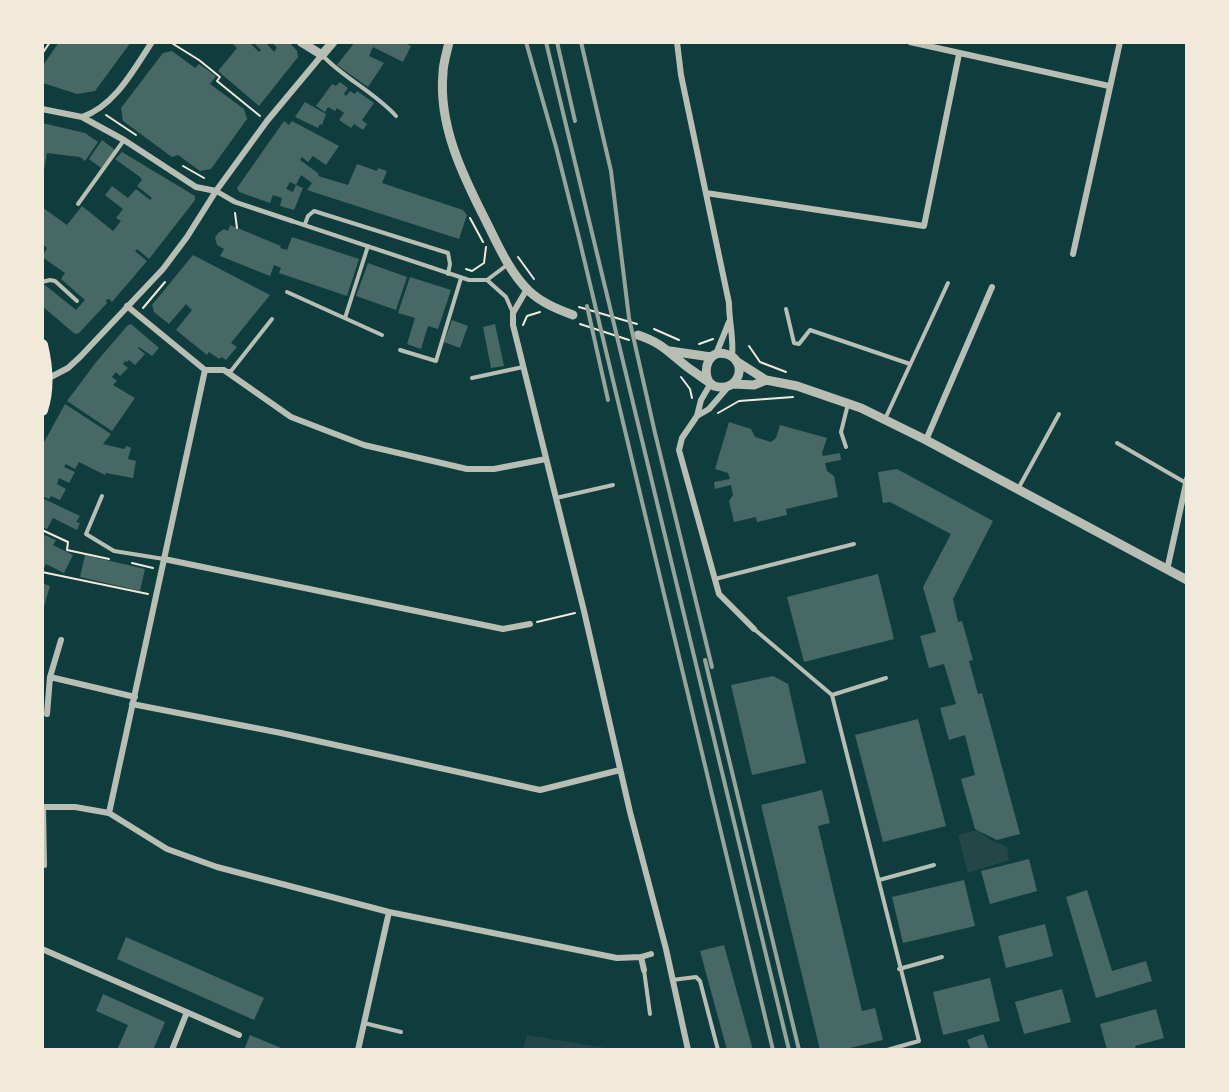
<!DOCTYPE html>
<style>
body{margin:0}
#map{position:relative;width:1229px;height:1092px;overflow:hidden;background:#0f3d3e;font-family:"Crimson Pro",serif}
canvas{display:block}
.frame{position:absolute;inset:0;border:44px solid #f1e9da;pointer-events:none}
</style>
<div id="map">
<canvas width="1229" height="1092"></canvas>
<div class="frame"></div>
</div>
<script>
const ctx = document.querySelector('canvas').getContext('2d');
ctx.lineJoin = 'round';
function fill(path, color) {
  ctx.fillStyle = color;
  ctx.fill(path, 'evenodd');
}
function trace(path, color, width, dash) {
  ctx.strokeStyle = color;
  ctx.lineWidth = width;
  ctx.lineCap = dash ? 'butt' : 'round';
  ctx.setLineDash(dash || []);
  ctx.stroke(path);
}
const green = new Path2D(`
 M978,830l11,9 18,8 2,13 -41,13 -10,-38z
 M527,1035l91,15h-95z`);
const building = new Path2D(`
 M59,42h72l-36,49 -18,3 -34,-11 1,-19z
 M231,42h18l10,10 2,-2 -8,-8h14l-1,1 8,9 3,-4 -5,-6h17l8,9 1,6 -39,49 -41,-35 19,-23z
 M355,42h47l9,4 -8,16 -30,-15 -4,9 15,7 -16,24 -31,-22z
 M172,51l23,17 4,-4 17,12 -6,8 34,25 3,10 -36,50 -11,2 -22,-16 -6,2 -49,-36 -2,-13 42,-55z
 M340,82l8,6 -4,6 2,2 4,-5 5,3 2,-3 17,12 -12,17 5,4 -4,6 -9,-6 -3,4 -12,-8 5,-7 -7,-5 -2,3 -7,-4 -3,5 -9,-6 16,-22 4,2z
 M305,102l21,12 -4,11 -2,-1 -2,4 -23,-11z
 M284,121l5,4 3,-4 47,25 -13,19 -13,-9 -5,6 -6,-5 -2,3 19,14 -1,2 30,9 9,-21 20,7 1,-3 9,3 -5,12 81,27 4,5 -8,24 -152,-49 5,-7 -11,-8 -5,10 -6,-3 -4,7 7,3 3,-7 7,3 -9,22 -14,-4 2,-8 -9,-3 -3,8 -31,-11 -2,-4z
 M42,123l43,10 13,9 -13,19 -5,-4 -33,-4 -5,28z
 M102,140l13,10 -14,18 -12,-9z
 M122,152l73,44v4l-46,59 -12,-10 -2,2 12,10 -35,41 -3,-3 -3,1 1,3 -28,30 -4,1 -33,-28v-20l3,-1 31,25 9,-10 -24,-21 4,-6 -23,-16 5,-9 -5,-4v-37l25,18 15,-19 31,25 8,-10 -5,-3 7,-9 -18,-14 7,-9 16,12 8,-9 14,11 2,-2 -15,-12 5,-6 -2,-3 -25,-18z
 M230,225l51,21 -1,2 7,2 5,-13 67,22 -12,37 -68,-23 2,-5 -7,-3 -4,11 -50,-20 4,-7 -7,-4 -2,-7 3,-5 6,-4 4,2z
 M193,255l77,40 -39,48 6,4 -11,13 -4,-3 -3,2 -10,-7 -2,3 -31,-25 16,-20 -6,-6 -17,20 -15,-12 -2,-7z
 M368,263l39,14 -11,33 -40,-14z
 M410,277l41,13 -13,39 -10,-3 -7,23 -14,-5 8,-26 -17,-5z
 M452,320l16,6 -8,22 -16,-6z
 M131,324l28,24 -7,8 -13,-9 -1,1 7,6 -10,11 -6,-5 -2,2 -2,-1 -2,3 5,4 -8,8 -4,-4 -4,5 5,4 -4,4 22,13 -23,33 -45,-30 30,-40 31,-36z
 M495,324l9,42 -13,2 -8,-41z
 M65,404l46,30 -8,10 21,5 3,-3 4,2 -3,11 8,2 -3,17 -27,-5 -1,2 -26,-13 -4,7 -9,-5 -2,3 11,5 -6,11 -10,-5 -2,6 9,5 -6,11 -9,-4 -2,3 -7,-3v-50z
 M729,422l22,7 4,8 16,5 5,-4 4,-13 47,13 -5,15 1,3 17,-3 1,7 -16,3 2,8 7,5 4,21 -52,12 1,6 -30,7 -1,-5 -22,5 -5,-21 4,-6 -2,-10 -16,4 -1,-7 16,-3 -2,-6 -13,-4z
 M897,469l96,52 -40,78 5,23 4,-1 11,39 -4,1 9,33 4,-1 38,141 -23,6 -22,-11 -14,-50 14,-4 -10,-40 -16,5 -9,-32 16,-4 -12,-40 -15,4 -9,-32 16,-4 -13,-45 28,-53 -61,-32 -7,1 -5,-31z
 M42,498l38,18 -4,6 4,1 -3,7 -24,-12 -6,11 -5,-2z
 M42,534l14,6 -3,5 20,10 -9,18 -18,-9 -4,8z
 M85,555l60,14 -5,22 -60,-14z
 M878,574l16,65 -90,23 -17,-65z
 M42,583l8,3 -7,24h-1z
 M773,676l15,8 18,79 -54,12 -21,-90z
 M918,719l28,107 -63,16 -28,-107z
 M822,790l8,33 -12,3 44,185 13,-3 8,32 -41,10h-22l-59,-245z
 M1029,859l8,32 -47,13 -9,-33z
 M964,880l11,46 -72,17 -11,-46z
 M1087,890l25,81 34,-10 6,20 -56,17 -30,-101z
 M1045,924l8,32 -47,12 -8,-32z
 M126,937l138,61 -10,22 -137,-61z
 M724,945l29,105h-26l-27,-99z
 M990,978l10,43 -57,14 -10,-43z
 M1062,989l9,33 -47,12 -9,-32z
 M103,994l62,28 -12,28h-36l11,-25 -32,-14z
 M1156,1009l8,29 -29,8 1,4h-29l-7,-26z
 M983,1034l6,16h-18l-4,-10z
 M250,1035l36,15h-42z`);
const path = new Path2D(`
 M170,42l29,18 21,17 -3,4 43,35
 M42,54l8,-12
 M106,115l30,20
 M183,166l21,12
 M235,213l2,15
 M470,218l13,24
 M518,257l16,22
 M466,269l6,2 12,-8 2,-16
 M579,307l58,17
 M143,308l22,-26
 M580,324l49,16
 M523,325l4,-9 13,-4
 M654,329l25,11
 M699,344l14,-5
 M749,346l11,16 26,10
 M681,377l9,12 2,9
 M718,413l21,-12 54,-4
 M42,530l26,12 -1,8 42,9
 M132,563l21,5
 M42,572l106,22
 M537,622l38,-9`);
const service = new Path2D(`
 M323,56c22,23 51,36 73,60
 M78,204l46,-64
 M292,221l177,59h18l20,-15
 M305,224l3,-8 6,-5 134,42 2,11 -2,10
 M487,280l19,17 7,16
 M42,282l8,-2 5,1 22,20
 M287,292l95,43
 M786,309l8,34 5,1 11,-14 100,34
 M345,318l23,-72
 M400,350l36,11 25,-83
 M227,371h4l41,-52
 M472,378l51,-11
 M885,419l63,-136
 M1117,443l69,40
 M846,447l-5,-15 7,-28
 M1018,489l41,-75
 M102,496l-16,38 28,17 50,8
 M556,498l57,-13
 M715,579l139,-35
 M754,629l78,66 87,346 -32,9
 M832,695l54,-17
 M44,807l1,59
 M879,880l55,-15
 M899,969l43,-12
 M644,970l6,44
 M672,980l24,-3 4,4 18,69
 M364,1023l37,9`);
const pedestrian = new Path2D(`
 M216,191l19,11 57,19`);
const minor = new Path2D(`
 M677,42l4,33 48,228c0,19 5,35 3,54
 M910,42l199,44
 M42,109l40,8 42,23 72,47 20,4
 M82,117c33,-11 52,-48 70,-75
 M706,193l218,33 35,-172
 M1073,254l47,-212
 M527,289l-14,24v12l71,286 46,201 36,137 22,101
 M127,306l78,64h19l67,47 73,28 103,24h27l52,-10
 M716,354l13,-32
 M47,379l21,-11 12,-11 83,-88 24,-32 29,-46 51,-70 55,-66
 M711,383l-10,17 -4,16 -15,22 -3,12 40,144 35,35
 M697,416l12,-7 19,-22
 M926,440l66,-153
 M164,559l339,70 27,-5
 M1167,570l20,-91
 M61,640l-11,37 85,20
 M132,704l149,29 259,57 80,-20
 M47,714l3,-37
 M42,807h33l34,6 58,36 50,18 172,45 228,46 24,-1 10,-3
 M109,813l96,-443
 M42,949l197,86
 M641,957l3,13
 M172,1050l15,-38
 M358,1050l31,-138`);
const tertiary = new Path2D(`
 M301,42l21,13 11,-13
 M449,42c-2,10 -6,21 -6,31 -5,52 20,103 43,148 12,24 24,52 43,70 13,12 28,18 44,24
 M638,335c24,8 30,17 48,31 9,7 19,13 28,20 26,8 35,-26 12,-32 -17,-5 -24,15 -17,28
 M670,351l41,6
 M736,361l30,19 31,6 64,22 65,32 261,140
 M733,384l21,1 12,-5`);
const primary = new Path2D(`
 M42,345c5,21 7,44 0,65`);
const rail = new Path2D(`
 M526,42l30,105 23,91 194,812
 M546,42l243,1008
 M557,42l18,79
 M581,42l30,129 18,147 26,115 57,234
 M587,306l21,94
 M705,660l94,390`);
fill(green, '#244646');
fill(building, '#486865');
trace(path, '#f1e9da', 2);
trace(service, '#b8beb3', 4);
trace(pedestrian, '#b8beb3', 5);
trace(minor, '#b8beb3', 6);
trace(tertiary, '#b8beb3', 9);
trace(primary, '#f1e9da', 12);
trace(rail, '#97a49c', 4);
</script>
